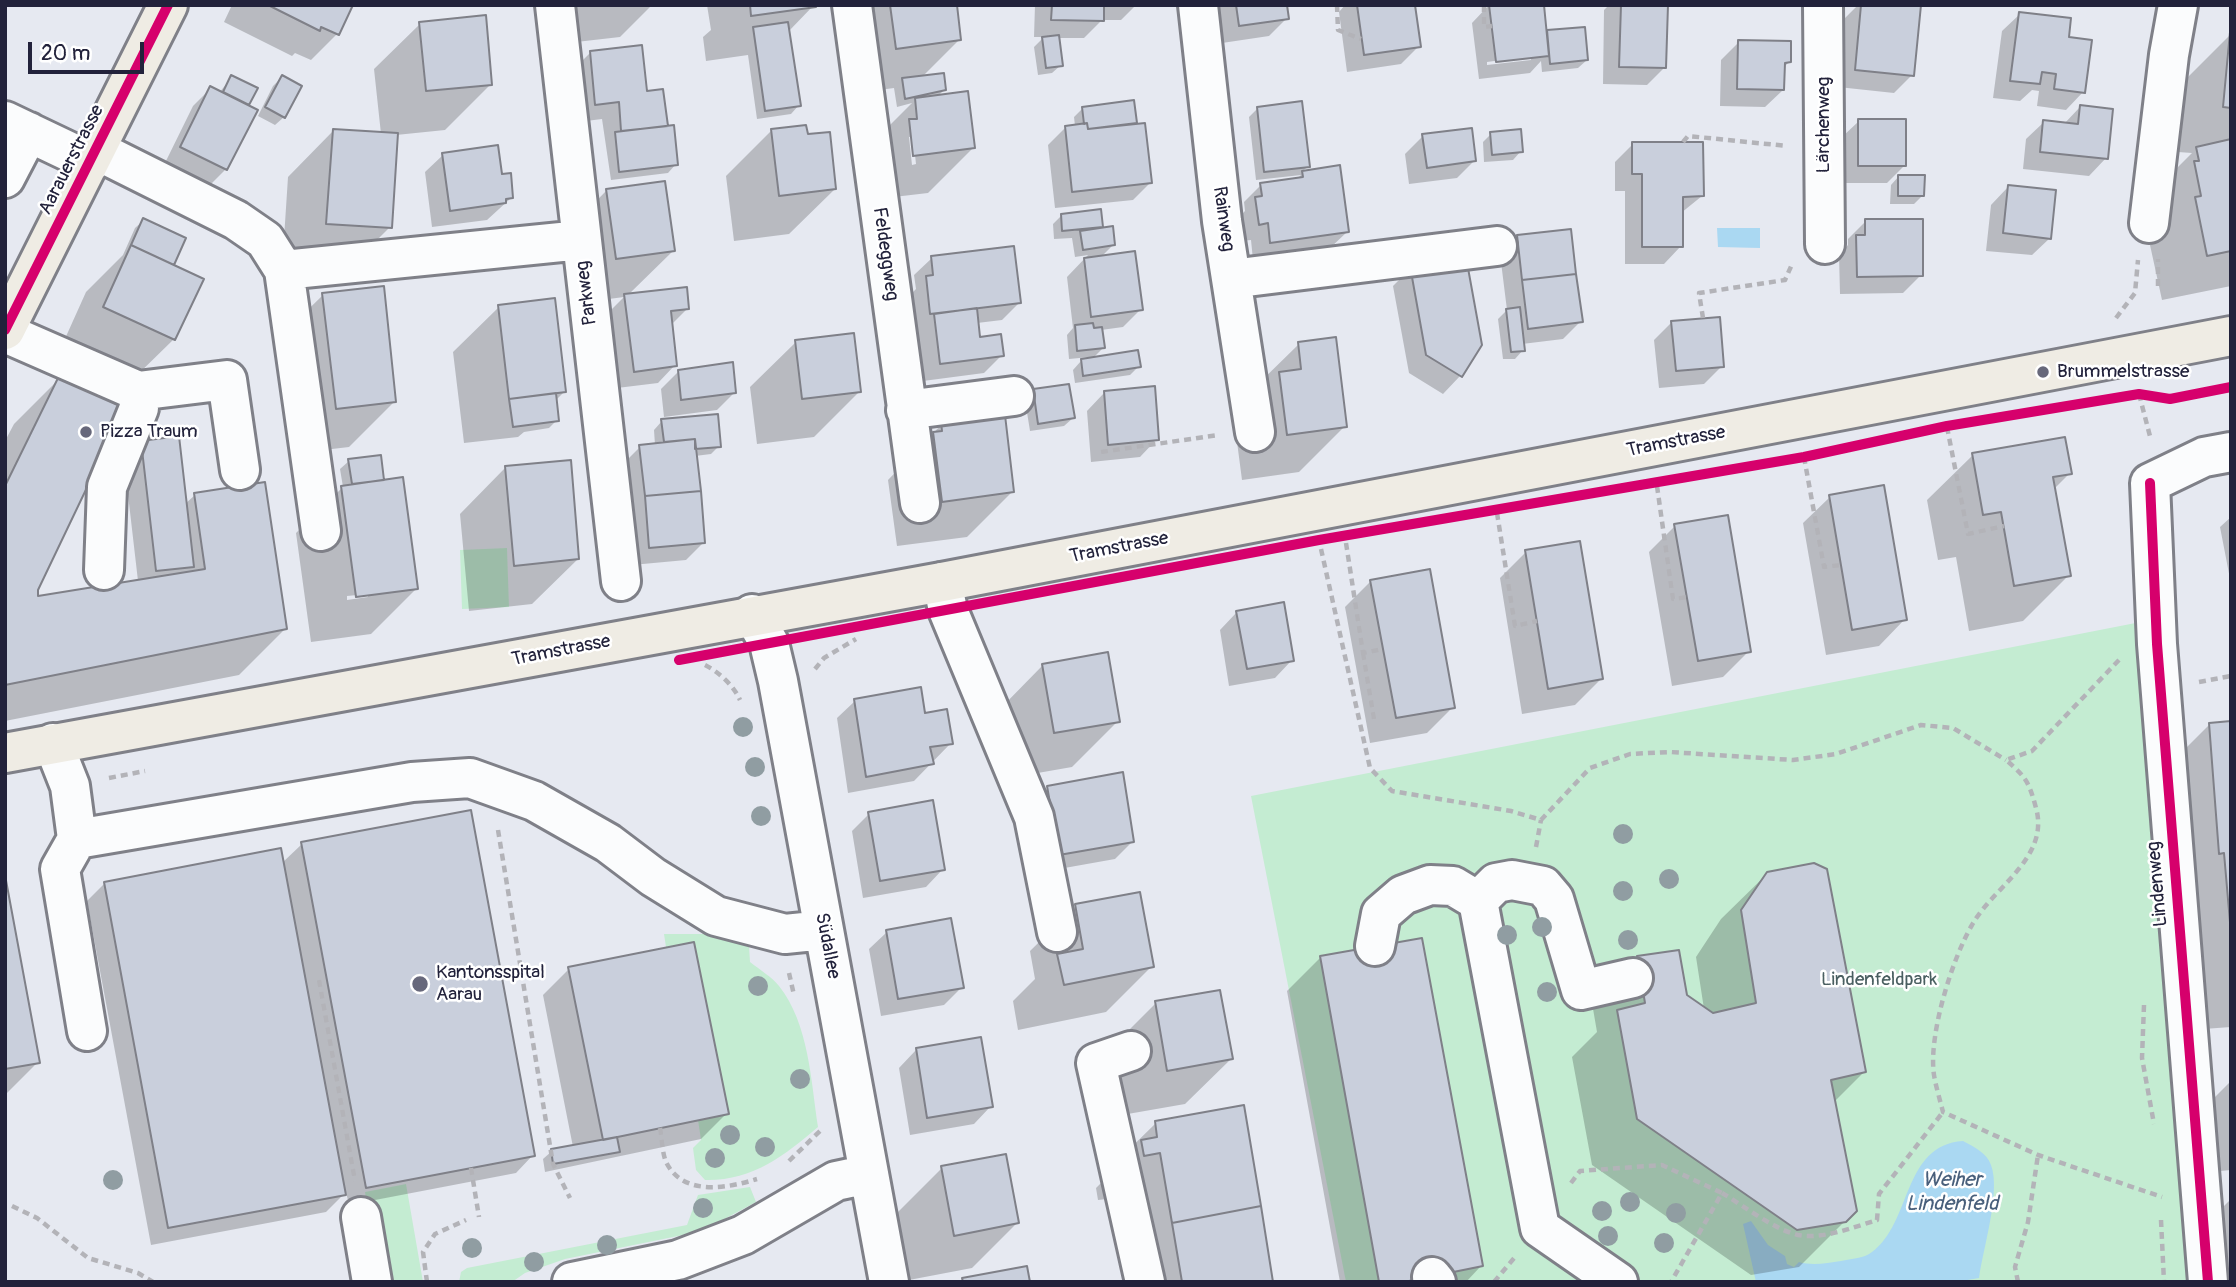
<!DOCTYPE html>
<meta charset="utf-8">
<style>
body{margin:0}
#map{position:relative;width:2236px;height:1287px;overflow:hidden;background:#e6e9f1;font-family:Pangolin,sans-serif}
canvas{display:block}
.frame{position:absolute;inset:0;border:7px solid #22223b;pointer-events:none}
.scale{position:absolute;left:28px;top:42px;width:116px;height:32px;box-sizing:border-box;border:4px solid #22223b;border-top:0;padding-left:9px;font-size:21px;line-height:24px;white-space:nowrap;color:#22223b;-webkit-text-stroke:5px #fff;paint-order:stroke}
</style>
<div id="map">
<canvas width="2236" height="1287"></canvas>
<div class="frame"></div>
<div class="scale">20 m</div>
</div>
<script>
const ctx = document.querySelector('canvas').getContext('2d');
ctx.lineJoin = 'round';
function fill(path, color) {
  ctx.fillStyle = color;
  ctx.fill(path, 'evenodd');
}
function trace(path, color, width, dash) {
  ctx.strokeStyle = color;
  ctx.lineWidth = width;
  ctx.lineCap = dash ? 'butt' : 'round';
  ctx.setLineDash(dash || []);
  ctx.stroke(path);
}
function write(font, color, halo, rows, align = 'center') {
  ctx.font = font + ' Pangolin,sans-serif';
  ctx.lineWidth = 5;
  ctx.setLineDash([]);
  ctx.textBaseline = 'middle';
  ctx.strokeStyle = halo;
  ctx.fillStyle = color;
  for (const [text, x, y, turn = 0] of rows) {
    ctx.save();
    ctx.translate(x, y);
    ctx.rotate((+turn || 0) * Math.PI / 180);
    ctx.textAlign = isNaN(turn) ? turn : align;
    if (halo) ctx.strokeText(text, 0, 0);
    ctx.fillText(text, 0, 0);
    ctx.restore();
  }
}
const green = new Path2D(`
 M507,548l2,59 -47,2 -2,-59z
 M2156,619l52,663h-862l-95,-486z
 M713,927l36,19 1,16c10,8 22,15 29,24 30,38 32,95 39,141 -34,29 -66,54 -113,53l-9,-10 -3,-22 8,-8 -3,-20 31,-7 -35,-171 -28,5 -2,-13h38z
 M406,1184l17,98h-42l-3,-15 13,-3 -9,-45 -13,2 -4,-29z
 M750,1187l6,15 -50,27 -18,5 -123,25 -40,14 -13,9h-53l2,-10 6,-4 220,-43 11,-30z`);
const water = new Path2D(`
 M1717,228h43v20l-42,-1z
 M1963,1141c11,6 24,12 28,24 10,26 -8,84 -12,113l-23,4h-200l-13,-58 8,-3 17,24 17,11 2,8 7,3 5,-5c14,4 28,1 42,-1 10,-2 24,-3 31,-9 40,-29 30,-107 91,-111z`);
const shadow = new Path2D(`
 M232,5h119l-14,29 -26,26 -16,-7 -3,3 -68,-34z
 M539,5h113l-32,32 -70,8z
 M707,5h107l-26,27 11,73 -8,9 -34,5 -9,-64 -42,6 -3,-24 8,-7z
 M839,5h116l4,35 -37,37 23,12 -8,8 36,51 -45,45 -60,7 2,-55 42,-42 -15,4 -3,-19 -44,6zM909,137h4l3,27 -4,1z
 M1035,5h101l-15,15h-19l-18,18h-26l3,27 -9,8 -14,2 -4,-28 10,-10h-10z
 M1216,5h69l2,13 -18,18 -47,7z
 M1345,5h68l6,41 -18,18 -54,8 -8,-60z
 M1489,5l56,29 2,-2 40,28 -9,8 -36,4 -1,-11 -11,12 -51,6 -7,-56zM1531,56v4l-44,5v-3z
 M1609,5h57l-2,63 -17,17 -44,-1 1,-74z
 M1858,5h48l6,70 -18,18 -56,-6 7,-69z
 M2020,14l47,24 16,54 -17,18 -29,-4 2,-15 -7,-1 -12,11 -27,-3 9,-67z
 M420,24l71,60 -46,46 -49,5 -6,92 -46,46 -62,-4 6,-92 45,-46 48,3 -7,-65z
 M2231,34v252l-69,14 -12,-55 6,-6 -5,-45 41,-41 -14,-1 7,-72z
 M1739,42l50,20 -6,6v22l-18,17 -45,-1 1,-46z
 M591,52l75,76 10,36 -8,9 -57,7 -9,-61 -24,3 -5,-52z
 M232,77l16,27 -22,65 -18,18 -44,-22 29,-59 18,-18 8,5z
 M282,77l2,40 -9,8 -17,-9 15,-30z
 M2080,107l26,51 -17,18 -66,-7 3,-30 18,-17 20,2z
 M1083,108l52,14 -4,4 20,56 -18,18 -78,8 -7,-63 18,-18 9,-1 -1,-9z
 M1258,108l50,58 -6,6 36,-5 9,65 -18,17 -76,11 -2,-20 -10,1 -2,-24 6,-6 -1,-9 17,-17 35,-5 5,-5 -45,5 -7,-63z
 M1859,121l46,44 -18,18h-46v-45z
 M772,130l34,6 29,53 -46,45 -55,7 -8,-65z
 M1491,134l30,17 -8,9 -29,2 -1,-20z
 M1423,136l52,24 -18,18 -48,6 -4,-30z
 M1633,144l69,52 -21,17v33l-17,18h-39v-73h-10v-29z
 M443,155l57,21 11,22 -24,22 -55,7 -7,-55z
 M1899,176l24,19 -9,9h-24l1,-19z
 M2008,187l42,51 -18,17 -46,-4 5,-46z
 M607,190l66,61 -45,44 59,14 -16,16 4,40 -17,18 -41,5 -9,-75 16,-16 -53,7 -9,-68z
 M1099,211l2,18 12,16 -12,12 40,52 -18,18 -22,3 2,18 -12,12 48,6 -9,9 -55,8 -2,-13 8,-9 10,-1 -1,-3 -21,2 -2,-24 6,-7 -6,-51 21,-22 -13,2 -3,-19 -18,1 -1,-15 9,-9z
 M144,220l40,19 -13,26 3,74 -46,45 -69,-32 27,-60 37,-37 12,-27z
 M1866,221l55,54 -18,18 -63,1 -1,-39 9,-10v-6z
 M1518,237l63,84 -18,18 -41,5 1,6 -8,9h-12l-5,-40 9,-9 -7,-56z
 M932,258l88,44 -18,18 -25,3 1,16 24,16 -18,18 -61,8 -14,-85 7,-7 -2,-14z
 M1411,268l69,77 -20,31 -17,18 -34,-21 -16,-87z
 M323,295l72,106 -46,46 -59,7 -13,-114z
 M499,307l65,85 -9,9 2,19 -8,8 -25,4 -6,5 -54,6 -11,-91z
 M1672,322l50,44 -18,18 -45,4 -5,-48z
 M796,342l64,49 -46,46 -57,7 -7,-57z
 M1299,344l46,82 -46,46 -57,8 -8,-61 19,-30z
 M679,371l56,21 -18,18 -53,7 -3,-28z
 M59,379l-22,219 101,-17 -14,-121 18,-17 43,61 10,-9 90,134 -46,46 -234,46v-280l9,-17z
 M1034,391l39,27 -9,8 -34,5 -5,-31z
 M1104,393l53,46 -17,18 -49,5 -4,-51z
 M662,421l57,25 -8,8 -16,2 9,86 -18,18 -54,5 -10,-100 18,-18 15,-2 -1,-15z
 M942,424l70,68 -45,45 -70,9 -9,-66z
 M1973,455l97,18 -17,17 16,85 -46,46 -54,10 -13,-74 -18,3 -11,-60z
 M349,461l33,18 35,109 -46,46 -60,8 -15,-109 47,-46 -3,-18zM368,594v3l-21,3v-4z
 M505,468l73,91 -46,45 -63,7 -9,-97z
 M1830,497l75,122 -26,27 -53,9 -23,-132z
 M2231,517v67l-11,-57z
 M1675,526l74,125 -26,26 -51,9 -23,-134z
 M1526,552l75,127 -26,26 -53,9 -22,-136z
 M1371,581l82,126 -26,26 -57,10 -25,-136z
 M1237,612l55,48 -17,18 -46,8 -9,-56z
 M1043,665l75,56 -46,46 -63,11 -11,-67z
 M855,701l69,14 27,28 -37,38 -66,12 -11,-75z
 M2231,723v304l-41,3 -26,-260 45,-45z
 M1048,788l85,53 -18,18 -73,13 -12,-67z
 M869,814l74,55 -17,18 -63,11 -11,-67z
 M302,844l231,311 -17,18 -167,32 -3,-13 -20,20 -175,33 -64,-344 18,-18 177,-20z
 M1768,873l96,199 -30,30 11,119 -46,46 -48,8 -159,-110 -20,-108 25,-25 -5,-29 46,-45 66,51 -8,-52 25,-38z
 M5,884l33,178 -33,33z
 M1076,906l76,60 -46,46 -88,18 -5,-29 22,-22 -5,-28z
 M887,932l75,55 -18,18 -63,11 -12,-67z
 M1321,957l160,309 -15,16h-126l-53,-291z
 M569,969l158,144 -26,26 -156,33 -2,-13 9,-8 21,-4 -30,-152z
 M1156,1003l75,56 -46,45 -63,11 -12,-66z
 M916,1050l75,56 -17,18 -64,11 -11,-67z
 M2231,1081v89l-21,2 -4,-66z
 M1156,1123l116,159h-143l-14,-84 -17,2 -2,-12 15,-15 -1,-5z
 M942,1168l75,55 -45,45 -63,12 -12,-67z
 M2231,1199v83h-17l-5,-61z`);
const building = new Path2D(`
 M268,5h85l-14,30 -18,-8 -1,4z
 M750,5h66v2l-65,9z
 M890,5h67l4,35 -65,9z
 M1052,5h52v16l-53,-1z
 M1236,5h51l2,14 -50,7z
 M1357,5h58l6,42 -57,8z
 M1489,5h55l5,51 -53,6z
 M1621,5h47l-2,63 -47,-1z
 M1861,5h60l-7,71 -59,-6z
 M2019,12l52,6 -2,19 23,3 -7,53 -31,-4 2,-15 -14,-2 -2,12 -30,-3z
 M486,15l6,70 -66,6 -7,-69z
 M788,22l13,84 -36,5 -12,-84z
 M1585,27l3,33 -38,4 -3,-34z
 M2230,32h1v76l-8,-1z
 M1059,35l4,31 -17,2 -4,-31z
 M1738,40l53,1v21l-6,1 -1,27 -47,-1z
 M642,45l5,46 16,-2 5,37 -47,5 -2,-29 -24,3 -5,-54z
 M944,73l2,17 -41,9 -3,-21z
 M231,75l27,13 -9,17 -26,-13z
 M282,75l20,11 -17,32 -20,-11z
 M210,86l48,24 -31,60 -47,-23z
 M968,91l7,57 -62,8 -4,-37h8l-2,-21z
 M1134,100l3,23 -49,6 -1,-6 -3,1 -2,-17z
 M1302,101l8,66 -46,5 -7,-65z
 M2080,105l33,4 -5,50 -68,-7 3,-32 35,4z
 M1858,119h48v47h-48z
 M1087,123l1,6 57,-6 7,60 -80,9 -7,-66z
 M674,125l4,40 -59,7 -4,-40z
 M806,125l2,9 22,-2 6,57 -57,7 -8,-67z
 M1472,128l4,33 -49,7 -5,-34z
 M333,129l65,4 -6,95 -66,-4z
 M1521,129l2,23 -31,3 -2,-23z
 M2231,139v112l-24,5 -12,-59 6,-1 -7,-35h5l-3,-14z
 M1632,142h71l1,54 -21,1v50h-41v-73h-10z
 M498,145l4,29 9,-1 2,25 -7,1v4l-56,8 -8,-58z
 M1340,165l9,67 -79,11 -2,-20 -9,2 -4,-28 7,-1 -2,-13 43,-6 -1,-6z
 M1898,175h27l-1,21h-26z
 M665,181l10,70 -59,8 -10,-70z
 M2008,185l48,5 -5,49 -48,-6z
 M1101,209l2,18 -41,4 -1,-17z
 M143,218l43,20 -12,27 -43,-20z
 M1865,219h58v57l-66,1 -1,-42h9z
 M1113,226l2,19 -32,5 -3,-19z
 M1571,229l5,45 -54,6 -5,-45z
 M131,245l73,34 -29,61 -72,-33z
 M1014,246l7,57 -91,11 -4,-38 7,-1 -2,-19z
 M1135,251l8,59 -52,7 -7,-59z
 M1466,257l16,88 -20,32 -36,-22 -16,-89z
 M1576,274l7,48 -55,7 -6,-49z
 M384,286l12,116 -60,7 -14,-116z
 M687,287l2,22 -18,2 6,55 -43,6 -10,-78z
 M555,298l11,94 -57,7 -11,-94z
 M1520,307l5,44 -14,1 -5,-43z
 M977,308l3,29 21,-3 3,22 -64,8 -6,-50z
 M1720,317l4,50 -48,4 -5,-50z
 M1093,323l1,5 8,-1 3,21 -28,3 -2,-26z
 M854,333l7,59 -59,7 -7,-59z
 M1336,337l11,90 -60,8 -8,-63 22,-3 -3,-27z
 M1138,350l3,17 -58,9 -2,-17z
 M733,362l3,31 -55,7 -3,-30z
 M59,376l66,32 -87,182v6l167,-27 -11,-76 71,-11 22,147 -282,56v-199z
 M1069,384l6,34 -37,6 -5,-35z
 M1155,386l4,54 -51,5 -4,-54z
 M556,393l3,28 -46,6 -4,-28z
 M718,414l3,33 -26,2v-10l-31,3 -3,-23z
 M1005,415l9,77 -72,10 -9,-70 9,-1 -1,-9z
 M179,436l15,131 -38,4 -15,-130z
 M2065,437l7,37 -19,3 18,99 -57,10 -13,-74 -18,3 -11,-62z
 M695,439l6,52 -56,5 -6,-51z
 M381,455l3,25 -32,4 -4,-25z
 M571,460l8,99 -65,7 -9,-100z
 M403,477l15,112 -62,8 -15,-111z
 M1884,485l23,135 -55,10 -23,-135z
 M701,491l4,52 -56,5 -4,-52z
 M1728,515l23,137 -53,9 -24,-137z
 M1580,541l23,138 -55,10 -23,-139z
 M1430,569l25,139 -59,10 -26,-138z
 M1284,602l10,59 -47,8 -11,-58z
 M1108,652l12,70 -66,11 -12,-69z
 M921,687l4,26 22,-4 6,35 -23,3 4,17 -68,13 -12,-78z
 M2231,721v213l-7,-81 -5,1 -10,-131z
 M1123,772l11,70 -75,13 -12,-69z
 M933,800l12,70 -65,11 -12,-69z
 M471,810l64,346 -169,32 -65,-346z
 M281,848l65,347 -178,33 -64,-346z
 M1814,863l13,6 39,203 -35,8 26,131 -11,11 -49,8 -160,-111 -20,-109 28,-7 -8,-47 42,-6 8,45 26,18 43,-10 -15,-93 26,-38z
 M5,875l35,188 -35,6z
 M1140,892l14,75 -90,18 -7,-31 26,-5 -8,-45z
 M951,918l13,70 -66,11 -12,-69z
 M1422,938l61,328 -79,16h-25l-59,-326z
 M694,942l35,172 -126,26 -35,-173z
 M1220,990l13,69 -66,12 -12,-70z
 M981,1037l12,70 -66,11 -11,-70z
 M1244,1105l17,101 -89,17 -12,-70 -16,3 -3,-16 16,-3 -2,-16z
 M617,1137l3,15 -67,12 -2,-15z
 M1006,1154l13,69 -65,13 -13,-70z
 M1261,1206l12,76h-91l-10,-59z
 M1027,1266l3,16h-67l-1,-4z`);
const path = new Path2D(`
 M1337,5l1,25 23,9
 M1484,5v22l8,-1
 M1683,142l5,-6 99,10
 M2158,286v-27
 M1703,318l-4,-25 86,-13 8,-18
 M2116,318l19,-25 3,-33
 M2139,394l12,46
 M1947,427l21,107 36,-8
 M1101,452l117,-17
 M1804,457l20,110 17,-2
 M1657,486l16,113 14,-2
 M1497,513l18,113 22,-5
 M1346,543l17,110 20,-4
 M1321,549l49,219 22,23 119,20 30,9 49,-52 40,-14 40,-2 123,8 43,-6 85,-29 32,3 53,32
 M1363,653l11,66
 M2119,660l-87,91 -26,9c20,17 23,22 30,48 14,50 -43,79 -64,117 -20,34 -44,111 -38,150 2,12 6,25 9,37l95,43 124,42
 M705,665c14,7 29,21 35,35
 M815,669l9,-11 32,-19
 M2199,682l32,-6
 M109,778l36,-7
 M498,830l55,334 17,34
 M1536,847l5,-27
 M789,973l5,22
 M319,980l36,201
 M2144,1005l-2,53 12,66
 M660,1128c2,10 2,24 6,34 17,35 62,26 91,17
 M789,1161l31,-30
 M471,1168l8,49
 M1571,1183l9,-12 82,-6 60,28 -51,89
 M1722,1193c22,13 51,36 76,42 24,5 56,-8 79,-15l2,-26 64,-82
 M12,1206l25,12 51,40 50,15 15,9
 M2161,1220l3,62
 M427,1282l-4,-30 12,-18 31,-14
 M1494,1282l21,-25
 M2018,1282l-3,-15 13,-45 10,-67`);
const minor = new Path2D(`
 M555,5l66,576
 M852,5l68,498
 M1198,5l24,216 33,211
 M1823,5l2,239
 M5,121l86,41
 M96,150l140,70 29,20 19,30 297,-30
 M5,178l24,-46
 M2149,223l20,-168 9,-50
 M284,270l37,261
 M1231,279l266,-33
 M5,333l133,58 89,-11 13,90
 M906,410l108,-14
 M104,570l3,-83 32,-79 -1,-17
 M942,582l6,28 86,207 23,115
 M752,614l17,29 9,38 111,601
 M53,743l17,43 7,53 -17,30 27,162
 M77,839l335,-57 58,-4 64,23 74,42 45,34 63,39 69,18 39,-4
 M1375,946l6,-32 22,-19 27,-10 23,1 25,15
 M1131,1051l-35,12 49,219
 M361,1217l11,65
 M1432,1277l4,5
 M572,1282l106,-22 65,-25 93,-54 33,-7
 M1618,1282l-78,-54 -62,-327 18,-18 16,-3 31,6 11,13 27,91 52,-12
 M2208,1282l-51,-638 -7,-161 54,-26 27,-5`);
const major = new Path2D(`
 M5,330l163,-325
 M5,753l937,-171 1289,-246`);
const cycleway = new Path2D(`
 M5,330l163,-325
 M2150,483l7,161 51,638
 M679,660l640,-120 485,-83 143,-31 192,-32 31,5 61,-12`);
const trees = [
 [743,727],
 [755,767],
 [761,816],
 [1623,834],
 [1669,879],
 [1623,891],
 [1542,927],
 [1507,935],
 [1628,940],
 [758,986],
 [1547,992],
 [800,1079],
 [730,1135],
 [765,1147],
 [715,1158],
 [113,1180],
 [1630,1202],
 [703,1208],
 [1602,1211],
 [1676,1213],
 [1608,1236],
 [1664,1243],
 [607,1245],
 [472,1248],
 [534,1262]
];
const markers = [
 [2043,372,7,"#67687b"],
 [86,432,7,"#67687b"],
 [420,984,9,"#67687b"]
];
const streetNames = [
 ["Lärchenweg",1824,125,-90],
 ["Aarauerstrasse",72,160,-63],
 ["Rainweg",1223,219,82],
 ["Feldeggweg",885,254,82],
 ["Parkweg",587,293,-97],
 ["Tramstrasse",1676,442,-11],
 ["Tramstrasse",1119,548,-11],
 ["Tramstrasse",561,651,-11],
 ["Lindenweg",2158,884,-95],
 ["Südallee",827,946,79]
];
const poiNames = [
 ["Brummelstrasse",2057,372],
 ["Pizza Traum",100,432],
 ["Kantonsspital",436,973],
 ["Aarau",436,995]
];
const parkNames = [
 ["Lindenfeldpark",1879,980]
];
const waterNames = [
 ["Weiher",1952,1181],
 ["Lindenfeld",1952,1205]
];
fill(green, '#c4ecd2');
fill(water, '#aad8f2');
fill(shadow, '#0003');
fill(building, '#c9cfdc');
trace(building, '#7f8088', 2);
trace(minor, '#7f8088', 44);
trace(major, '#7f8088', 44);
trace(path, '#b3b3b8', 4.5, [7, 5]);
trace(minor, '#fbfcfd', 38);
trace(major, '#efece4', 38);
trace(cycleway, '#d6006c', 10);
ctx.fillStyle = '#909da2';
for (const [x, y] of trees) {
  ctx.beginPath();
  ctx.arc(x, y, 10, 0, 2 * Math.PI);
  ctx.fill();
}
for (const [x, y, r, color] of markers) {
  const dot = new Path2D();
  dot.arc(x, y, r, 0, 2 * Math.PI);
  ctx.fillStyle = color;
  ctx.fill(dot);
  trace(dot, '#fff', 2.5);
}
write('19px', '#22223b', '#fff', streetNames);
write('19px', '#22223b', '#fff', poiNames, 'left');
write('19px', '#4a5f61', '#fff', parkNames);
write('italic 21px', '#485f7b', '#fff', waterNames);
</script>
